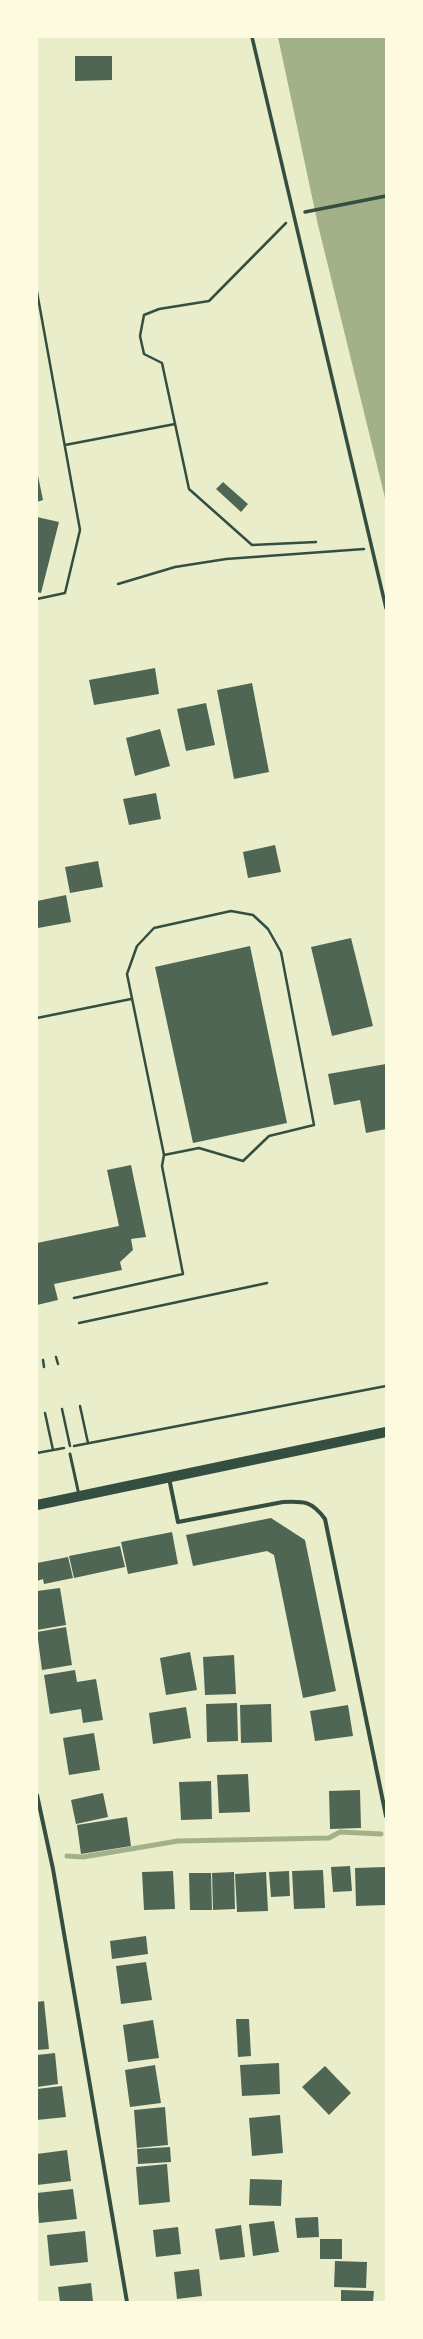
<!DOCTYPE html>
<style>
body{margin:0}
#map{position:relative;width:423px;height:2339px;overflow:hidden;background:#e9edc9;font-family:Commissioner,sans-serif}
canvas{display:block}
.frame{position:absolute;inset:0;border:38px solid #fefae0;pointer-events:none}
</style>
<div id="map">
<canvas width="423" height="2339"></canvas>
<div class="frame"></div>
</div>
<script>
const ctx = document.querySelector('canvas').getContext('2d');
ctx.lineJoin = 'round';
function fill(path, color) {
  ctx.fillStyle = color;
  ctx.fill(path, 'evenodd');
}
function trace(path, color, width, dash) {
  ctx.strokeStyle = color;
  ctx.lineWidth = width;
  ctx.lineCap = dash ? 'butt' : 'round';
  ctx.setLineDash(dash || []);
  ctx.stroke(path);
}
const water = new Path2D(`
 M278,37h108v465l-68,-277z`);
const stream = new Path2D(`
 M67,1856l16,1 95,-16 151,-3 11,-6 41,2`);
const building = new Path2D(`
 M75,56h37v24l-37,1z
 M37,471l6,29 -6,2z
 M223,482l25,22 -7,8 -25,-23z
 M37,517l22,5 -18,71 -4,-1z
 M155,668l4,26 -65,11 -5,-25z
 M252,683l17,89 -35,7 -17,-89z
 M206,703l9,42 -29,6 -9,-42z
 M160,729l10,37 -35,10 -9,-38z
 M156,793l5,26 -32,6 -6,-26z
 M275,845l6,27 -33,6 -5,-26z
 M98,861l5,26 -33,6 -5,-26z
 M66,895l5,27 -33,6 -1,-27z
 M351,938l22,88 -41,10 -21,-89z
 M250,946l37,177 -94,20 -38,-176z
 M386,1064v65l-20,4 -6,-33 -26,5 -6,-31z
 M131,1165l15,72 -15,2 2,11 -13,12 2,8 -68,14 4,16 -21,5v-62l82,-17 -12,-56z
 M271,1518l34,22 31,151 -33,7 -29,-143 -7,-4 -74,15 -7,-31z
 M172,1532l6,32 -50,10 -7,-32z
 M120,1546l5,21 -51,11 -5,-22z
 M68,1557l5,21 -29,6 -1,-5 -6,2v-18z
 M60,1588l6,37 -29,5v-39z
 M66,1627l6,38 -30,5 -5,-38z
 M190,1652l7,38 -31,5 -6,-37z
 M234,1655l2,39 -31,1 -2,-38z
 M75,1670l2,12 19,-3 7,41 -20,3 -2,-14 -31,5 -6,-39z
 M237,1703l1,38 -31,1 -1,-38z
 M271,1704l1,38 -31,1 -1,-38z
 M348,1705l5,31 -38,5 -5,-30z
 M186,1707l5,31 -38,6 -4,-31z
 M94,1733l6,37 -31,5 -6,-37z
 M248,1774l2,38 -31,1 -2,-38z
 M211,1781l1,38 -31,1 -2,-38z
 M360,1790l1,38 -31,1 -1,-38z
 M103,1793l5,24 -32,7 -5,-24z
 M127,1817l4,29 -50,8 -4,-29z
 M350,1866l2,25 -19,1 -2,-25z
 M386,1867v38l-30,1 -1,-38z
 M323,1870l2,38 -31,1 -2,-38z
 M173,1871l2,38 -31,1 -2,-38z
 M289,1871l1,25 -19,1 -2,-25z
 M234,1872l1,37 -22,1 -1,-37z
 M266,1872l2,39 -31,1 -2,-38z
 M189,1873h22l1,37h-22z
 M146,1936l2,18 -36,5 -2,-18z
 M146,1962l6,38 -31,4 -5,-38z
 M44,2001l5,48 -12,1v-48z
 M236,2019h13l2,37 -13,1z
 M153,2020l6,38 -31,4 -5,-37z
 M55,2053l3,31 -21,3v-32z
 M279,2063l1,31 -38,2 -2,-31z
 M155,2065l6,38 -31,4 -5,-37z
 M325,2066l26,27 -22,22 -27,-28z
 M62,2086l4,31 -29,3v-31z
 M165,2107l3,38 -31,3 -3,-38z
 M280,2115l3,38 -31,3 -3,-38z
 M170,2147l1,15 -33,2 -1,-15z
 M67,2150l4,31 -34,4v-31z
 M167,2164l3,38 -31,3 -3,-38z
 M250,2179l32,1 -1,26 -32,-1z
 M73,2189l4,30 -38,4 -2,-30z
 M318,2217l1,20 -22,1 -2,-20z
 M274,2221l5,31 -26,4 -4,-32z
 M241,2225l4,32 -25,3 -5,-31z
 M178,2227l3,27 -25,3 -3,-27z
 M85,2231l3,31 -38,4 -3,-31z
 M320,2239h22v20h-22z
 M335,2261l32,1 -1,26 -32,-1z
 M199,2269l3,27 -25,3 -3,-27z
 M91,2283l2,19h-33l-2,-15z
 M341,2290l33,1 -1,11h-32z`);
const path = new Path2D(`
 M286,223l-77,78 -50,8 -15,6 -4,21 4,18 18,9 27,126 63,56 64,-3
 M37,292l43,238 -15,63 -28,6
 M65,445l110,-21
 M118,584l57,-17 51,-8 138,-10
 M231,911l22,4 15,14 13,23 33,173 -45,11 -26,25 -44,-13 -35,7 -37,-181 10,-28 17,-18z
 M37,1018l94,-19
 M74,1298l109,-24 -21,-108 2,-11
 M79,1323l188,-40
 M56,1357l2,7
 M43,1360l1,7
 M80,1406l8,37
 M62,1409l8,37
 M45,1413l8,37
 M74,1446l312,-60
 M37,1453l27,-5`);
const service = new Path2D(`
 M70,1454l9,41`);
const pedestrian = new Path2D(`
 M252,37l134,571
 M305,212l81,-16`);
const minor = new Path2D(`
 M169,1478l9,44 105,-20c21,-1 29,-1 42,17l61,297
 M37,1795l16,74 74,433`);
const primary = new Path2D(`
 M37,1505l349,-73`);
fill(water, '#a3b18a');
trace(stream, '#a3b18a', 5);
fill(building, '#4f6655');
trace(path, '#344e41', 2.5);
trace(service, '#344e41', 3);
trace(pedestrian, '#344e41', 3.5);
trace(minor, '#344e41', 4);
trace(primary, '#344e41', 10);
</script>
